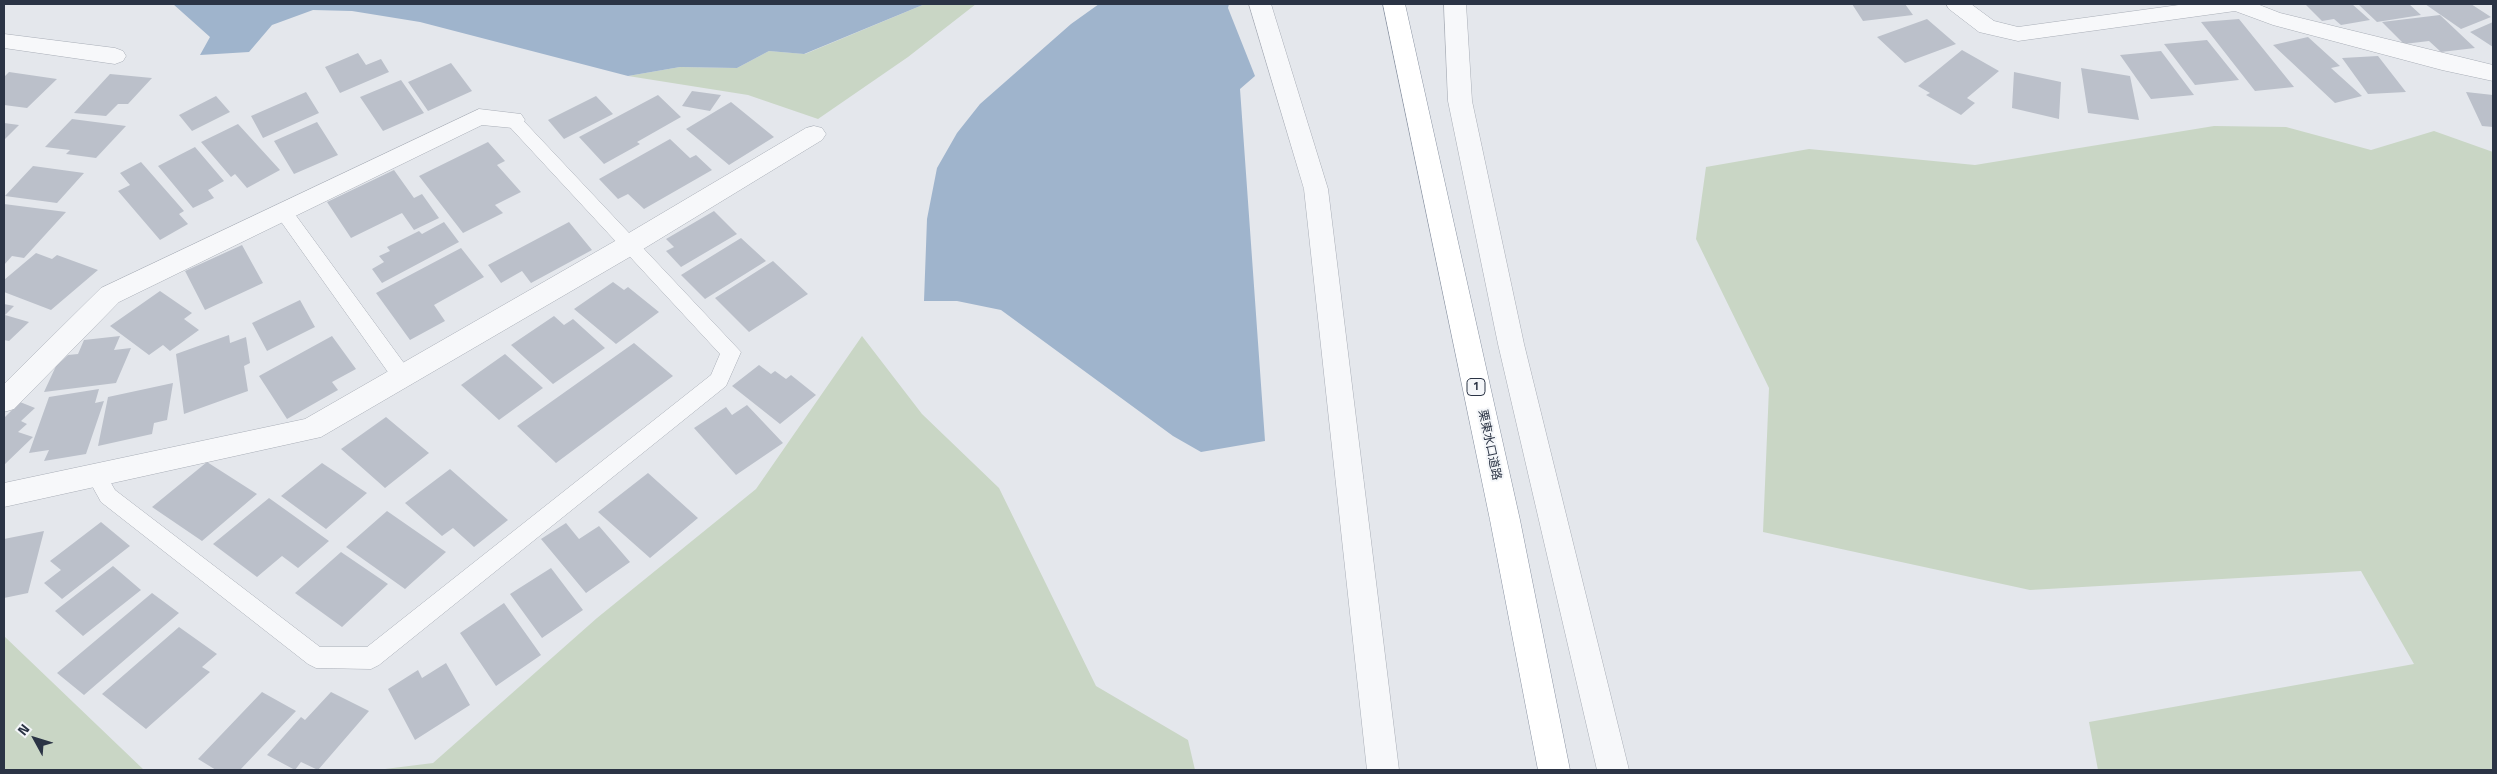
<!DOCTYPE html>
<meta charset="utf-8">
<style>
body{margin:0}
#map{position:relative;width:2497px;height:774px;overflow:hidden;background:#e4e7ec;font-family:"Titillium Web",sans-serif}
canvas{display:block}
.frame{position:absolute;inset:0;border:5px solid #2b3445;pointer-events:none}
.north{position:absolute;left:10px;top:714px;width:50px;height:50px;-webkit-text-stroke:4px #f4f6f9;paint-order:stroke;rotate:309deg;font-size:14px;font-weight:700;line-height:20px;text-align:center;color:#2b3445}
.north::after{content:'';display:block;margin:auto;width:18px;height:22px;background:#2b3445;clip-path:polygon(50% 0,100% 100%,50% 72%,0 100%)}
</style>
<div id="map">
<canvas width="2497" height="774"></canvas>
<div class="frame"></div>
<div class="north">N</div>
</div>
<script>
const ctx = document.querySelector('canvas').getContext('2d');
ctx.lineJoin = 'round';
function fill(path, color) {
  ctx.fillStyle = color;
  ctx.fill(path, 'evenodd');
}
function trace(path, color, width, dash) {
  ctx.strokeStyle = color;
  ctx.lineWidth = width;
  ctx.lineCap = dash ? 'butt' : 'round';
  ctx.setLineDash(dash || []);
  ctx.stroke(path);
}
function write(font, color, halo, rows, align = 'center') {
  ctx.font = font + ' "Titillium Web","Noto Sans JP",sans-serif';
  ctx.lineWidth = 4;
  ctx.setLineDash([]);
  ctx.textBaseline = 'middle';
  ctx.strokeStyle = halo;
  ctx.fillStyle = color;
  for (const [text, x, y, turn = 0] of rows) {
    ctx.save();
    ctx.translate(x, y);
    ctx.rotate((+turn || 0) * Math.PI / 180);
    ctx.textAlign = isNaN(turn) ? turn : align;
    if (halo) ctx.strokeText(text, 0, 0);
    ctx.fillText(text, 0, 0);
    ctx.restore();
  }
}
const green = new Path2D(`
 M925,4h51l-68,53 -90,62 -70,-24 -120,-19 52,-9 57,1 32,-17 36,3z
 M2214,126l72,1 85,23 63,-19 59,21v618h-395l-9,-48 325,-58 -53,-93 -331,19 -267,-58 6,-144 -73,-149 10,-72 103,-18 166,16z
 M862,336l60,78 77,74 97,198 92,54 7,30h-818l56,-7 164,-145 159,-129z
 M4,636l140,134h-140z`);
const water = new Path2D(`
 M173,4h752l-121,50 -35,-3 -32,17 -57,-1 -52,9 -208,-54 -68,-11 -39,-1 -41,15 -23,27 -49,3 10,-18z
 M1099,4h130l-1,4 27,68 -15,13 25,352 -64,11 -28,-16 -172,-126 -44,-9h-33l3,-82 10,-51 20,-35 23,-29 91,-80z`);
const building = new Path2D(`
 M1852,4h53l8,11 -50,6z
 M2305,4h47l18,16 -29,5 -7,-6 -12,2z
 M2358,4h51l12,11 -44,7z
 M2425,4h46l20,13 -30,12z
 M2440,15l35,33 -34,4 -12,-11 -25,3 -22,-22z
 M1927,19l29,25 -51,19 -28,-26z
 M2239,19l55,68 -39,4 -54,-69z
 M2493,22v25l-23,-15z
 M2308,37l32,29 -9,2 31,28 -27,7 -62,-58z
 M2207,40l32,40 -44,5 -31,-41z
 M1962,50l37,21 -32,27 8,5 -14,12 -35,-20 4,-2 -12,-7z
 M2161,51l33,44 -43,4 -31,-44z
 M358,53l8,12 15,-6 8,13 -49,21 -15,-26z
 M2378,56l28,36 -38,2 -26,-36z
 M451,63l21,28 -44,20 -20,-29z
 M2081,68l49,8 9,44 -51,-7z
 M9,72l48,7 -30,29 -23,-3v-28z
 M2014,72l47,10 -2,37 -47,-11z
 M110,74l42,4 -24,26h-10l-12,12 -32,-3z
 M401,80l23,33 -41,18 -23,-34z
 M692,91l29,4 -11,16 -28,-5z
 M306,92l13,21 -56,25 -12,-22z
 M2466,92l27,3v32l-11,-1z
 M658,95l23,22 -44,25 3,2 -36,20 -25,-27z
 M216,96l14,16 -38,19 -13,-16z
 M596,96l17,18 -49,25 -16,-19z
 M731,102l43,35 -45,28 -43,-36z
 M72,119l54,7 -30,32 -30,-4 4,-4 -25,-3z
 M317,122l21,33 -44,19 -20,-33z
 M4,123l15,2 -15,15z
 M238,124l42,46 -33,18 -12,-14 -4,3 -30,-35z
 M670,139l20,19 6,-3 16,15 -68,39 -16,-15 -10,5 -19,-20z
 M488,142l17,19 -8,4 24,27 -26,13 8,8 -40,20 -44,-57z
 M195,147l29,34 -16,9 6,8 -21,10 -35,-42z
 M141,162l43,49 -5,3 9,10 -28,16 -42,-49 12,-6 -10,-12z
 M33,166l51,7 -27,30 -52,-7z
 M394,170l20,28 8,-4 17,24 -25,12 -12,-17 -51,25 -24,-36z
 M4,204l62,8 -42,46 -12,-2 -8,9z
 M714,211l23,23 -56,33 -15,-16 8,-4 -8,-8z
 M444,222l15,20 -77,41 -10,-14 12,-7 -5,-6 11,-5 -3,-4 32,-16 3,3z
 M569,222l23,28 -61,33 -9,-12 -21,12 -13,-18z
 M741,238l25,23 -61,38 -24,-24z
 M242,245l21,38 -58,27 -20,-39z
 M461,248l23,29 -50,28 11,16 -35,19 -34,-47z
 M36,253l16,6 5,-4 41,15 -47,40 -47,-18v-12z
 M773,261l35,33 -59,38 -34,-34z
 M613,282l11,8 4,-3 31,25 -43,32 -42,-35z
 M160,291l32,22 -8,6 15,11 -29,21 -7,-6 -14,10 -39,-29z
 M300,300l15,27 -48,24 -15,-28z
 M4,304l10,2 -9,9 24,7 -20,19 -5,-1z
 M554,316l10,9 9,-6 32,29 -52,36 -42,-39z
 M229,335l1,8 16,-6 4,26 -6,3 4,25 -64,23 -8,-60z
 M120,336l-6,14 17,-2 -15,35 -72,9 12,-26 12,-11 10,-1 6,-14z
 M332,336l24,33 -24,13 6,8 -51,29 -28,-43z
 M634,343l39,33 -117,87 -39,-37z
 M505,354l38,34 -44,32 -38,-35z
 M759,365l12,9 4,-3 11,8 5,-4 25,20 -36,29 -48,-38z
 M173,383l-6,37 -13,3 -2,11 -54,12 10,-49z
 M99,389l-4,14 9,-2 -18,53 -42,7 5,-11 -20,3 20,-56z
 M20,402l15,6 -14,13 6,3 -9,8 15,5 -29,28v-47z
 M747,405l36,38 -47,32 -42,-47 32,-21 6,8z
 M386,417l43,36 -44,35 -44,-39z
 M207,462l50,32 -55,47 -50,-34z
 M322,463l45,30 -41,36 -45,-33z
 M450,469l58,51 -34,27 -21,-19 -11,8 -37,-33z
 M648,473l50,45 -48,40 -52,-46z
 M269,498l60,43 -31,27 -16,-12 -25,21 -44,-33z
 M387,511l59,41 -41,37 -59,-42z
 M101,522l29,24 -68,53 -18,-16 17,-13 -11,-9z
 M566,523l13,16 20,-13 31,36 -44,31 -45,-54z
 M44,531l-16,62 -24,5v-59z
 M341,552l47,32 -46,43 -47,-34z
 M113,566l28,24 -58,46 -28,-25z
 M551,568l32,42 -41,28 -32,-44z
 M152,593l27,20 -95,82 -27,-22z
 M504,603l37,52 -45,31 -36,-53z
 M179,627l38,27 -15,13 8,5 -64,57 -44,-35z
 M446,663l24,42 -55,35 -27,-51 30,-19 4,8z
 M262,692l34,19 -56,59h-24l-18,-11z
 M331,692l38,19 -51,59 -17,-8 -6,8 -28,-15 34,-38 4,3z`);
const lane = new Path2D(`
 M513,114l6,2 222,236 -15,34 -347,279 -8,4 -55,-1 -8,-4 -207,-162 -15,-27 3,-6 7,-3 7,3 12,21 205,157h47l344,-272 9,-21 -213,-230 -3,-4 3,-4z
 M283,204l6,2 120,164 3,6 -3,6 -7,2 -7,-2 -118,-166 -3,-5 3,-5z`);
const street = new Path2D(`
 M1249,4h22l57,185 71,581h-32l-63,-581z
 M1444,4h22l6,97 52,243 105,426h-32l-99,-426 -50,-243z
 M1946,4h25l23,17 24,6 168,-23h71l23,9 213,52v16l-51,-11 -169,-45 -38,-14 -217,30 -39,-9 -30,-23z
 M4,34l111,14 8,3 3,5 -3,5 -8,3 -111,-16z
 M479,109l42,5 4,6 -4,6 -8,2 -31,-3 -363,177 -105,107 -10,3v-28l97,-96z
 M814,126l8,2 4,6 -4,6 -182,111 -319,186 -317,70v-24l301,-64 317,-182 184,-109z`);
const highway = new Path2D(`
 M1383,4h22l115,516 50,250h-32l-48,-250z`);
const shields = [
 [1476,387,18]
];
const shieldNames = [
 ["1",1476,387]
];
const streetNames = [
 ["栗東水口道路",1489,445,78]
];
fill(green, '#c9d6c5');
fill(water, '#9fb4cc');
fill(building, '#bbc0ca');
trace(lane, '#a9aeb7', 1);
trace(street, '#a9aeb7', 1);
trace(highway, '#8b94a3', 1);
fill(lane, '#f7f8fa');
fill(street, '#f7f8fa');
fill(highway, '#fff');
for (const [x, y, w] of shields) {
  const box = new Path2D();
  box.roundRect(x - w / 2, y - 8.5, w, 17, 4);
  ctx.fillStyle = '#f4f6f9';
  ctx.fill(box);
  trace(box, '#2b3445', 1);
}
write('bold 11px', '#2b3445', null, shieldNames);
write('12px', '#2b3445', '#f4f6f9', streetNames);
</script>
